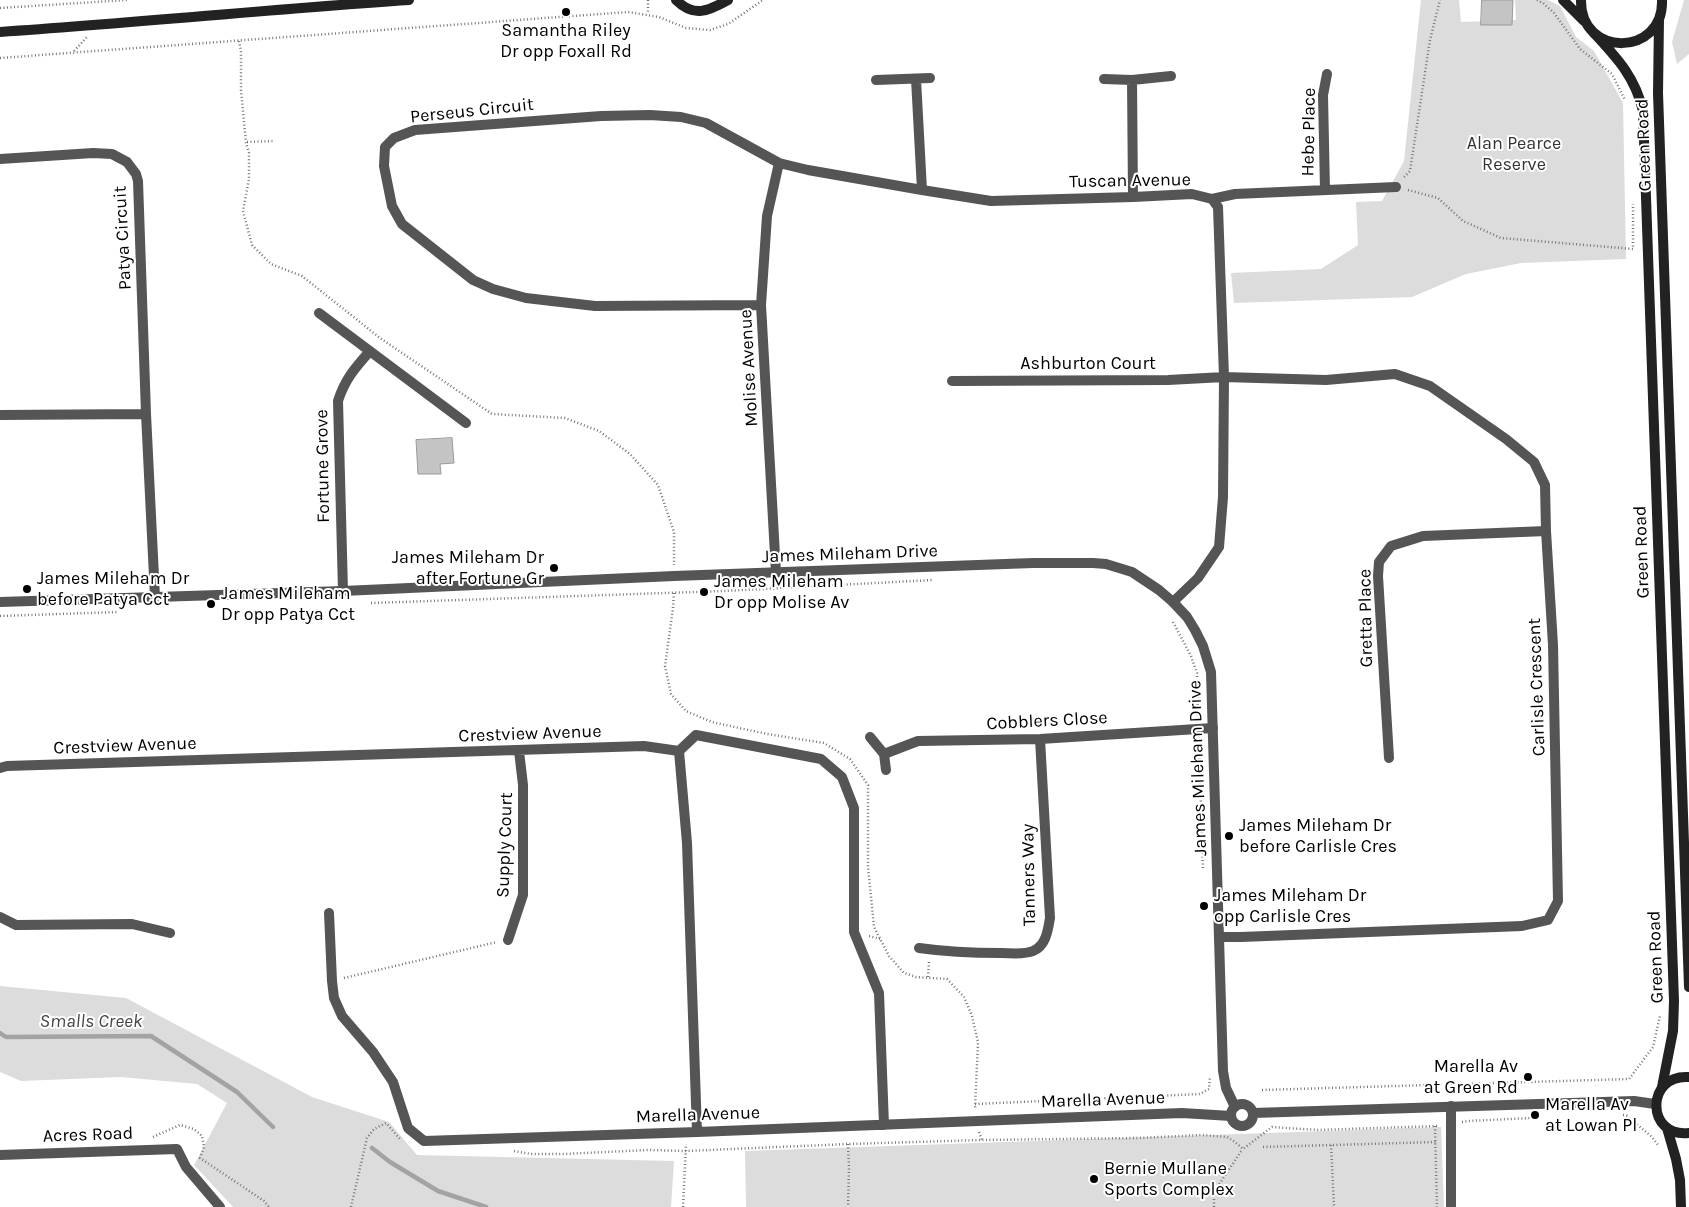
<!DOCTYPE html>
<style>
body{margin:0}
canvas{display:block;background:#fff}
</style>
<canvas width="1689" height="1207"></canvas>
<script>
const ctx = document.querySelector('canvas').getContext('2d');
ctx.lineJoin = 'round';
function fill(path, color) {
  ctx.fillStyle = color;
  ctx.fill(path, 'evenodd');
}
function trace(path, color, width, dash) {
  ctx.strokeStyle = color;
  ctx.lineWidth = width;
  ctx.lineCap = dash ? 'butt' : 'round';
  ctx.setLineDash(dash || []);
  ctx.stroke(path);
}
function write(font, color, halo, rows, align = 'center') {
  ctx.font = font + ' Karla,sans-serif';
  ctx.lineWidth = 4;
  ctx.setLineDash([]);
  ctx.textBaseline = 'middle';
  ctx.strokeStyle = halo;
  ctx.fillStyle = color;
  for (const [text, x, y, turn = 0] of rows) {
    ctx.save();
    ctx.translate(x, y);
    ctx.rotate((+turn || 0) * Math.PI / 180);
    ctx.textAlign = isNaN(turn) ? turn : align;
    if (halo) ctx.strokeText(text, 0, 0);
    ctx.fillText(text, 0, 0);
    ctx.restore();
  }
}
const green = new Path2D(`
 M1421,0h38l2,22 55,-2 -1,-20h33l12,6 16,31 18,14 29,52 3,156 -105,4 -55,11 -54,23 -178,6 -3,-30 90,-4 37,-24 -2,-43 26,-1 22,-40z
 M1684,0h5v54l-12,10 -5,-22z
 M0,986l126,12 186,99 77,25 28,33 257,6 -3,46h-438l-39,-42 33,-62 -30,-19 -76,-7 -100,4 -21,-9z
 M1441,1127l3,80h-698l-1,-56z`);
const stream = new Path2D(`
 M0,1033l6,4 145,-1 86,56 36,35
 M372,1148l18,14 48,29 48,16`);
const building = new Path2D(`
 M1482,0h31l-1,25h-31z
 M452,438l2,25 -14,1 1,10h-23l-2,-34z`);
const path = new Path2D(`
 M648,0v14
 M1537,0l6,3 11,10 26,36 32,25 13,26
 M0,8l127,-8
 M239,41l2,10v39l5,53 3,10v26l-6,32 9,34 19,19 31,12 78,62 112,76 73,4 34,13 31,23 28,31 16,47v33
 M74,51l13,-14
 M0,58l628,-46 31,5 27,11 24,2 18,-6 35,-24
 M247,142l28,-1
 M1404,177l6,-6 20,-131 10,-40
 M1408,190l30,8 25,23 38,17 132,11v-45
 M674,593l-1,15 -8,58 6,28 15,17 26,11 55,12 57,9 26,16 18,26v82l6,60 15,29 15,17 12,4 31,2 17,18 8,19 6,26 -3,67
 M371,603l353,-12 209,-11
 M0,616l118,-4
 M1173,622l18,34 6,17 1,45
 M1199,741l4,129
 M869,936l11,3
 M928,977l1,-15
 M344,978l153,-36
 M1262,1090l367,-11 24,-32 7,-31
 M975,1104l225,-10 9,-5 1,-13
 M1623,1115h3l26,22 6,8
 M1462,1122l6,-1 63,-3
 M1435,1126l2,81
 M979,1132l3,8
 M153,1137l27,-12 14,4 8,7 2,11 -4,11 64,43 5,6
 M848,1144l1,24 -1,39
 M1331,1145l3,62
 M1263,1147l173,-5
 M514,1151l17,3h33l84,-4 38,1 162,-7 134,-4 156,-2 64,-3 25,2 8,5 8,7 29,-22 45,3 122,-4
 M351,1207l16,-69 7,-9 12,-6 14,16
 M683,1207l3,-63
 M1214,1207v-15l28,-42`);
const minor = new Path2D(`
 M916,79l6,111
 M1104,79l28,1 39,-4
 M876,80l54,-2
 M1132,80l1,117
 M0,159l93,-6 19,1 15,8 9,12 2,7 8,233 9,183
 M1325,190l-2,-95 4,-21
 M1212,199l23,-5 161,-7
 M761,305l-166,1 -69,-8 -33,-9 -20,-9 -71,-56 -10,-18 -8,-40 1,-19 9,-9 21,-8 186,-14 49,-1 31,2 25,6 73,40 29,7 114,20 69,11 142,-4 59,-3 20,5 6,8 6,170 -1,120 -4,50 -21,31 -25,24
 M319,313l147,110
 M952,381l216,-1 56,-3 102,3 69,-6 35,12 76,53 28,23 11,23 1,46 7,114 5,256 -10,19 -26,6 -281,11h-21
 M0,415l146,-1
 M776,573l-15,-268 6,-89 12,-53
 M343,591l-5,-190c7,-22 17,-33 32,-50
 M870,737l14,17 2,16
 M679,751l17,-16 125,24 21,18 12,31v124l25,61 5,132
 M884,754l34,-13 122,-2 173,-11
 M1389,758l-11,-182 1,-14 12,-16 32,-10 123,-5
 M0,768l7,-2 637,-20 35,5 8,92 10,289
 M329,913l3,68 2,17 8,18 31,36 20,30 15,46 16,13 273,-9 485,-19 49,3
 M0,917l16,8 116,-1 38,9
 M508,940l15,-45v-110l-4,-34
 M919,948c28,4 55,5 82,5 10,0 23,2 32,-2 13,-5 15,-21 17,-33l-10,-179
 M1451,1106v101
 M0,1155l177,-6 9,18 34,40`);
const tertiary = new Path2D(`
 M0,602l343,-11 331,-15 359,-13h60l13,1 26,8 27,18 14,12 14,15 8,13 8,16 8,26 12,399 3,17 9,19
 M1231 1115a11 11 0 1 1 22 0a11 11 0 1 1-22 0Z
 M1253,1113l381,-12 21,3`);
const secondary = new Path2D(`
 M676,0c18,18 32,11 52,0
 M1563,0l21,21
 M1581,0c-1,58 83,57 81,0
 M1659,20l-1,73 31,894
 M0,32c137,-9 273,-23 409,-32
 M1593,32c23,25 42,44 50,79l31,890 -1,30 -11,56
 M1689,1077c-44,-3 -43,61 0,56
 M1667,1128l9,31 4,21 1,27`);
const markers = [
 [566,12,5,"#000"],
 [554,568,5,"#000"],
 [27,589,5,"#000"],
 [704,592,5,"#000"],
 [211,604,5,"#000"],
 [1229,836,5,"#000"],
 [1204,906,5,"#000"],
 [1528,1077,5,"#000"],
 [1535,1115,5,"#000"],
 [1094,1179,5,"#000"]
];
const poiNames = [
 ["Samantha Riley",566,31,"center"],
 ["Dr opp Foxall Rd",566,52,"center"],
 ["James Mileham Dr",544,558,"right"],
 ["after Fortune Gr",544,579,"right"],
 ["James Mileham Dr",37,579],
 ["before Patya Cct",37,600],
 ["James Mileham",714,582],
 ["Dr opp Molise Av",714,603],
 ["James Mileham",221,594],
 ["Dr opp Patya Cct",221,615],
 ["James Mileham Dr",1239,826],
 ["before Carlisle Cres",1239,847],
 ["James Mileham Dr",1214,896],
 ["opp Carlisle Cres",1214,917],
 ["Marella Av",1518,1067,"right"],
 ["at Green Rd",1518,1088,"right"],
 ["Marella Av",1545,1105],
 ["at Lowan Pl",1545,1126],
 ["Bernie Mullane",1104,1169],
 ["Sports Complex",1104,1190]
];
const streetNames = [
 ["Perseus Circuit",472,111,-6],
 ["Hebe Place",1309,132,-89],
 ["Green Road",1644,145,-92],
 ["Tuscan Avenue",1130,181,-1],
 ["Patya Circuit",123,238,-93],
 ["Ashburton Court",1088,364],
 ["Molise Avenue",749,368,-93],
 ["Fortune Grove",323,466,-91],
 ["Green Road",1642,552,-92],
 ["James Mileham Drive",850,554,-2],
 ["Gretta Place",1366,618,-91],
 ["Carlisle Crescent",1537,687,-92],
 ["Cobblers Close",1047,721,-3],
 ["Crestview Avenue",530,734,-2],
 ["Crestview Avenue",125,746,-2],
 ["James Mileham Drive",1198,768,-92],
 ["Supply Court",505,845,-88],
 ["Tanners Way",1029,875,-91],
 ["Green Road",1656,957,-92],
 ["Marella Avenue",1103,1100,-2],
 ["Marella Avenue",698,1115,-2],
 ["Acres Road",88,1135,-2]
];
const parkNames = [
 ["Alan Pearce",1514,144],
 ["Reserve",1514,165]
];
const waterNames = [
 ["Smalls Creek",91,1022]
];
fill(green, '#dcdcdc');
trace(stream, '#a3a3a3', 4.5);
fill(building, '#c4c4c4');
trace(building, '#999', 1);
trace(path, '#777', 2.5, [1, 2.5]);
trace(minor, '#555', 10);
trace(tertiary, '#555', 10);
trace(secondary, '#222', 10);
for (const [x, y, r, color] of markers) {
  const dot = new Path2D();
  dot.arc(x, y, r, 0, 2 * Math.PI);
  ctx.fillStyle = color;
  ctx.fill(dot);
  trace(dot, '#fff', 2);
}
write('18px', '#000', '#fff', poiNames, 'left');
write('18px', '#000', '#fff', streetNames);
write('18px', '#333', '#fff', parkNames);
write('italic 19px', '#444', '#fff', waterNames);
</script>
